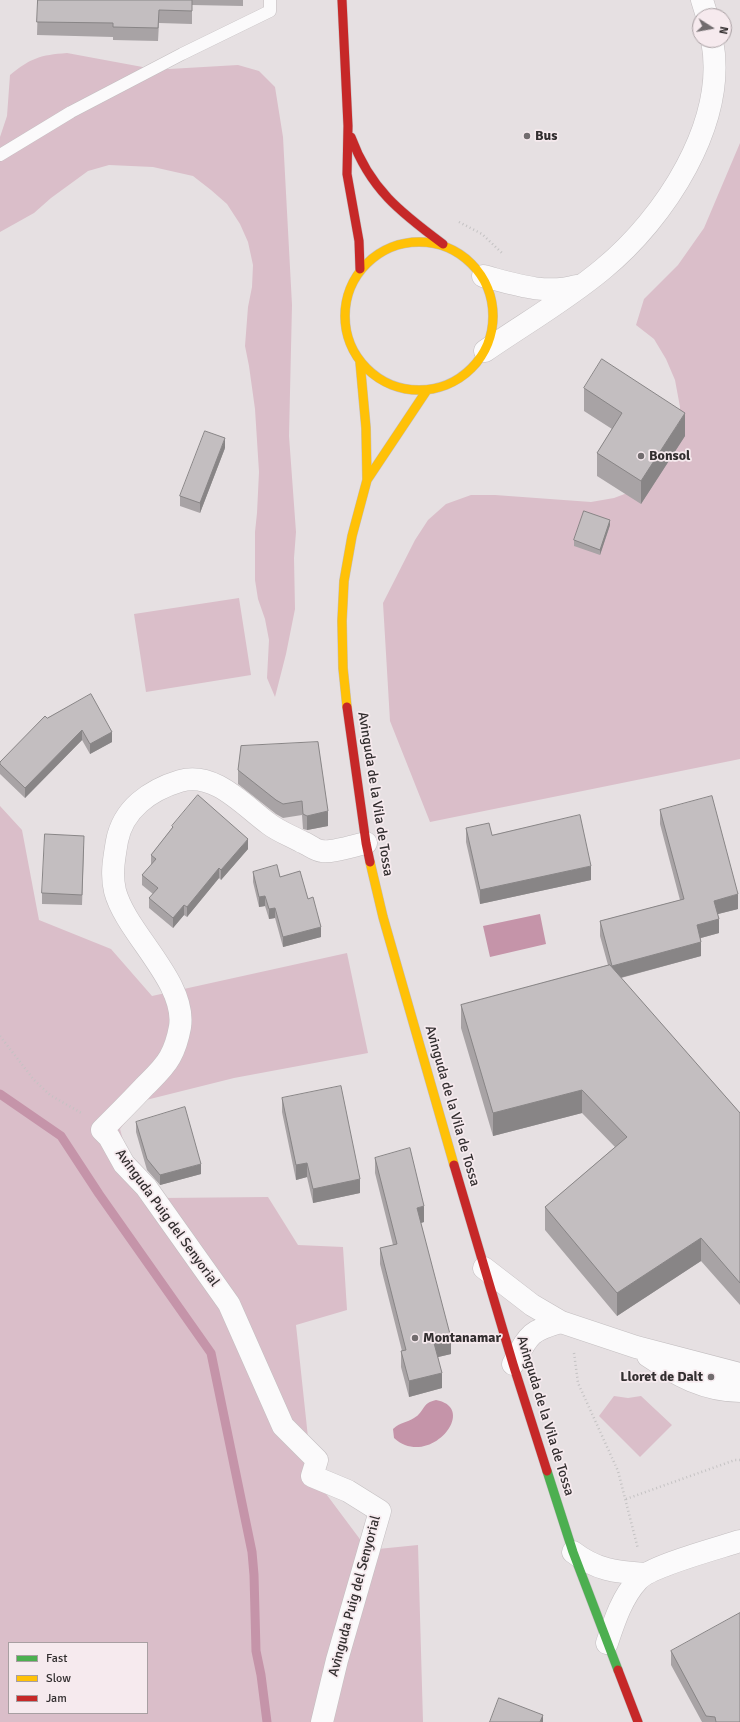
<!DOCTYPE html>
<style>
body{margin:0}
#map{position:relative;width:740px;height:1722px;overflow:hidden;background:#e6e0e2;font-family:Signika,sans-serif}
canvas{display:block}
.legend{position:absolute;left:8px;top:1642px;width:140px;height:72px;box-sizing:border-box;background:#f6eaee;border:1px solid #a89fa2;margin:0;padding:5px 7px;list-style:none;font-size:12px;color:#322e2f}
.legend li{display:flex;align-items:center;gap:8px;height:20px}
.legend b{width:20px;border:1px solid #a89fa2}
.north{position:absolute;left:692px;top:8px;width:40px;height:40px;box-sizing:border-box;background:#f6eaee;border:1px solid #a89fa2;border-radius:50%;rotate:101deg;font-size:11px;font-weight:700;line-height:16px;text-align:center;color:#322e2f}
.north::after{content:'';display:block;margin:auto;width:14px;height:18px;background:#716c6e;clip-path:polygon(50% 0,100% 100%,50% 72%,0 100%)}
</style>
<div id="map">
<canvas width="740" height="1722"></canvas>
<ul class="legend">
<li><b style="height:5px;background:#4caf50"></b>Fast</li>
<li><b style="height:5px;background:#ffc107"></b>Slow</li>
<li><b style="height:5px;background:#c62828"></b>Jam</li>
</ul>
<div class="north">N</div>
</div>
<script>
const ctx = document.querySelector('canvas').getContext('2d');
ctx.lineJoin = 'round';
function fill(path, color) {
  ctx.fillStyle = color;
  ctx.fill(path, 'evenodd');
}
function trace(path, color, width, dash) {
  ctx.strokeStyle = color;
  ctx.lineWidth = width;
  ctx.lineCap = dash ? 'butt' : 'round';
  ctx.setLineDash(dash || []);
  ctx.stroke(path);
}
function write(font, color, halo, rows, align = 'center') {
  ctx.font = font + ' Signika,sans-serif';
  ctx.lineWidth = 3.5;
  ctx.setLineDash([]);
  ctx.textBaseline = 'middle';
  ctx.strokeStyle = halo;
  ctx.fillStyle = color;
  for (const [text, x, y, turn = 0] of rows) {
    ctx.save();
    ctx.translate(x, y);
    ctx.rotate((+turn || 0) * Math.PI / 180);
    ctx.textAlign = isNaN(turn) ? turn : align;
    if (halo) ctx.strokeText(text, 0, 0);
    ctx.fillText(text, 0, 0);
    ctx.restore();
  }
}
const green = new Path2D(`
 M67,53l81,15 21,1 69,-4 21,6 16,16 8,50 9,168 -3,131 7,96 -2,26 1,51 -9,45 -11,43 -8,-19 2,-38 -4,-21 -7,-20 -3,-19v-48l2,-19 2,-41 -4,-63 -6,-43 -4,-20 3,-39 4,-20 1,-22 -5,-23 -8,-18 -13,-20 -16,-14 -18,-14 -40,-9 -44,-2 -21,6 -37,27 -17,15 -34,19v-95l7,-21 3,-41c21,-17 30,-20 57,-22z
 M740,143v616l-310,63 -40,-101 -7,-118 32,-63 13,-20 18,-16 25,-9h24l96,7 23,-4 24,-9 39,-54 3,-28 -5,-27 -9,-21 -12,-20 -18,-14 8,-26 34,-34 26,-37z
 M239,598l12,77 -105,17 -12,-78z
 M0,806l22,24 17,90 72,29 41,47 195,-43 21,100 -134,25 -92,23 -22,28 17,62 25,7 106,-1 30,48 45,2 4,63 -51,15 16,150 56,75 50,-5 5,177h-423zM9,1643h138v70h-138z
 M614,1396l14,2 13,-2 31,29 -32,32 -41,-41z`);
const water = new Path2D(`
 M540,914l6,30 -56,13 -7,-31z
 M436,1400c44,8 -7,70 -42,38l-1,-9c7,-7 14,-6 21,-11 11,-6 7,-15 22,-18z`);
const stream = new Path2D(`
 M0,1094l61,42 38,58 112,159 41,199 2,23 2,76 5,24 6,47`);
const path = new Path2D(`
 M459,222l23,12 21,20
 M0,1036l34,44 16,15 33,19
 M574,1353l4,30 40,88 20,78
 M626,1499l109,-39h5`);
const lane = new Path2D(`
 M0,155l71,-43 111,-58 88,-43v-11`);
const street = new Path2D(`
 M702,0l5,16
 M483,276c31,8 62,19 93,10
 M485,351c39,-27 81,-51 118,-82 61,-50 125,-146 109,-229
 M484,1268l48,37 29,17 75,25 104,27
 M648,1356c28,19 57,35 92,35
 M513,1364c16,-29 16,-33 48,-42
 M573,1552c23,18 43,20 72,22
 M607,1643c7,-21 15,-46 31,-63 12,-14 81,-32 102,-39
 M322,1722l15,-62 43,-149 -32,-20 -36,-15 5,-16 -34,-34 -54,-122 -83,-117 -22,-23 -15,-27 -7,-7c15,-15 29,-29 43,-44 8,-8 19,-18 25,-29 5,-9 8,-19 10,-30 7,-45 -54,-94 -65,-136 -4,-17 -1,-32 2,-50 6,-32 33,-51 63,-60 35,-10 64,25 89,43 9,7 22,12 33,18 6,2 14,9 20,9 9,2 34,-6 44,-8`);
const fast = new Path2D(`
 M547,1471l26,81 45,118`);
const slow = new Path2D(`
 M345 316a74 74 0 1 1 148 0a74 74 0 1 1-148 0Z
 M367,480l60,-90
 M347,707l-4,-39 -1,-47 2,-40 8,-45 15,-56 -1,-52 -6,-66
 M370,862l13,55 71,248`);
const jam = new Path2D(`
 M342,0l6,126 -1,48 12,67 1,28
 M351,137c19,52 49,75 92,107
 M347,707l19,136 4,19
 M454,1165l59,199 34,107
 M618,1670l20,52`);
const wall = new Path2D(`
 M38,0h205v6l-51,-1v19l-33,-1 -1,18 -45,-1v-3l-76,-2z
 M584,388l101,48 -44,68 -44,-28v-23l15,-24 -28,-18z
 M225,448l-25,65 -20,-7v-10z
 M610,525l-10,30 -26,-9v-6z
 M47,718l65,14v10l-22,12 -8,-14 -57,58 -25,-24v-12z
 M318,742l10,84 -21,4 -4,-1 -1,-14 -19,3 -7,-4 -38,-30v-14z
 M660,810l78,99 -20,5 1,19 -18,5v18l-80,22 119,135v192l-39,-44 -84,55 -72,-86v-23l70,-60 -33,-34 -89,23 -32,-108v-23l147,-40 -8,-29v-15l80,-21 -20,-76z
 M172,826l76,23 -27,31 -2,-2 -32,39 -3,-2 -11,13 -24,-20v-10l4,-4 -11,-9v-10l9,-10v-10l21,-27z
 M466,828l26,7 99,45 -111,24 -14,-62z
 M84,846l-2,59 -40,-1v-11z
 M253,872l27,5 28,22 13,38 -38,10 -8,-29 -6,1 -4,-13 -6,1 -6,-25z
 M282,1098l78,95 -47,10 -6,-26 -11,3 -14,-68z
 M136,1122l65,52 -41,11 -13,-15 -11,-38z
 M375,1158l49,64 -3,1 30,131 -13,3 4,31 -33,9 -8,-30v-16h1l-22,-87v-16l13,-3 -18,-72z
 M671,1651l69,71h-38l-31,-57z`);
const shadedWall = new Path2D(`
 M685,413v23l-44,68v-23z
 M225,438v10l-25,65v-10z
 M610,520v5l-10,30v-5z
 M82,730v10l-57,58v-10z
 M112,732v10l-22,12v-10z
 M328,811v15l-21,4v-14z
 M248,839v10l-27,31v-10z
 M591,866v14l-111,24v-14z
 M219,868v10l-32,39v-10z
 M738,894v15l-24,6v-14z
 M265,896v10l-6,1v-10z
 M184,905v10l-11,13v-10z
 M275,908v10l-6,1v-10z
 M719,919v14l-22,6v-14z
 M321,927v10l-38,10v-10z
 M701,942v14l-89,24v-14z
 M582,1090v23l-89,23v-23z
 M307,1163v14l-11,3v-15z
 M201,1164v10l-41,11v-10z
 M360,1179v14l-47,10v-14z
 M424,1206v16l-7,2v-16z
 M701,1238v23l-84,55v-23z
 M451,1338v16l-17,4v-15z
 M442,1373v15l-33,9v-16z
 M543,1715v7h-3z`);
const building = new Path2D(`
 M38,0h154v11l-33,-1 -1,18 -45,-1v-4l-76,-1z
 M602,359l83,54 -44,68 -44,-28 25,-40 -38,-25z
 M205,431l20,7 -25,65 -20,-7z
 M584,511l26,9 -10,30 -26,-10z
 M91,694l21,38 -22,12 -8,-14 -57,58 -25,-24v-2l45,-46 2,2z
 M318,742l10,69 -21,5 -4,-2 -1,-13 -19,3 -7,-4 -38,-30 3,-24z
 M198,795l50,44 -27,31 -2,-2 -32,39 -3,-2 -11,13 -24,-20 9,-10 -16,-13 14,-16 -5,-4 22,-28 -1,-1z
 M712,796l26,98 -24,7 5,18 -22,6 4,17 -89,24 -12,-45 84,-22 -24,-89z
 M580,815l11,51 -111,24 -14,-62 23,-5 3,12z
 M45,834l39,2 -2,59 -40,-2z
 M277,865l3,12 20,-6 8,28 5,-2 8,30 -38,10 -8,-29 -6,1 -4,-13 -6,1 -6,-25z
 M610,965l130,148v170l-39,-45 -84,55 -72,-86 82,-70 -45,-47 -89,23 -32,-108z
 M341,1086l19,93 -47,10 -6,-26 -11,2 -14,-67z
 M185,1107l16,57 -41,11 -13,-16 -11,-37z
 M410,1148l14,58 -7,2 34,130 -17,5 8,30 -33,8 -8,-30 5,-1 -26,-102 17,-4 -22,-86z
 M740,1613v109h-24l-1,-5 -9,-1 -35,-65z
 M499,1698l44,17 -3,7h-50z`);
const markers = [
 [527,136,4,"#716c6e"],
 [641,456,4,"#716c6e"],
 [415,1338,4,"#716c6e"],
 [711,1377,4,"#716c6e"]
];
const poiNames = [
 ["Bus",535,136],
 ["Bonsol",649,456],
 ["Montanamar",423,1338],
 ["Lloret de Dalt",703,1377,"right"]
];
const streetNames = [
 ["Avinguda de la Vila de Tossa",375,794,81],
 ["Avinguda de la Vila de Tossa",452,1106,74],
 ["Avinguda Puig del Senyorial",167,1218,54],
 ["Avinguda de la Vila de Tossa",545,1416,73],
 ["Avinguda Puig del Senyorial",355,1596,-75]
];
fill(green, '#dabec9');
fill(water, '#c594a9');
trace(stream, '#c594a9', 9);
trace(lane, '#c3bec0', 13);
trace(street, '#c3bec0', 23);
trace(fast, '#c3bec0', 10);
trace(slow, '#c3bec0', 10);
trace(jam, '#c3bec0', 10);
trace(path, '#c4c2c3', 2.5, [1, 3]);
trace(lane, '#fbfafb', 12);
trace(street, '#fbfafb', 22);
trace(fast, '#4caf50', 9);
trace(slow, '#ffc107', 9);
trace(jam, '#c62828', 9);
fill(wall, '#a8a3a5');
fill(shadedWall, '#888586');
fill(building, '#c3bec0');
trace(building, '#888586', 1);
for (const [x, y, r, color] of markers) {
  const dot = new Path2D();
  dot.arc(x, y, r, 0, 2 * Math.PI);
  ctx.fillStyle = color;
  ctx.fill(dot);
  trace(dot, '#f6eaee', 1.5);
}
write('bold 14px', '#322e2f', '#f6eaee', poiNames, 'left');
write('14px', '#322e2f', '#f6eaee', streetNames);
</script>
